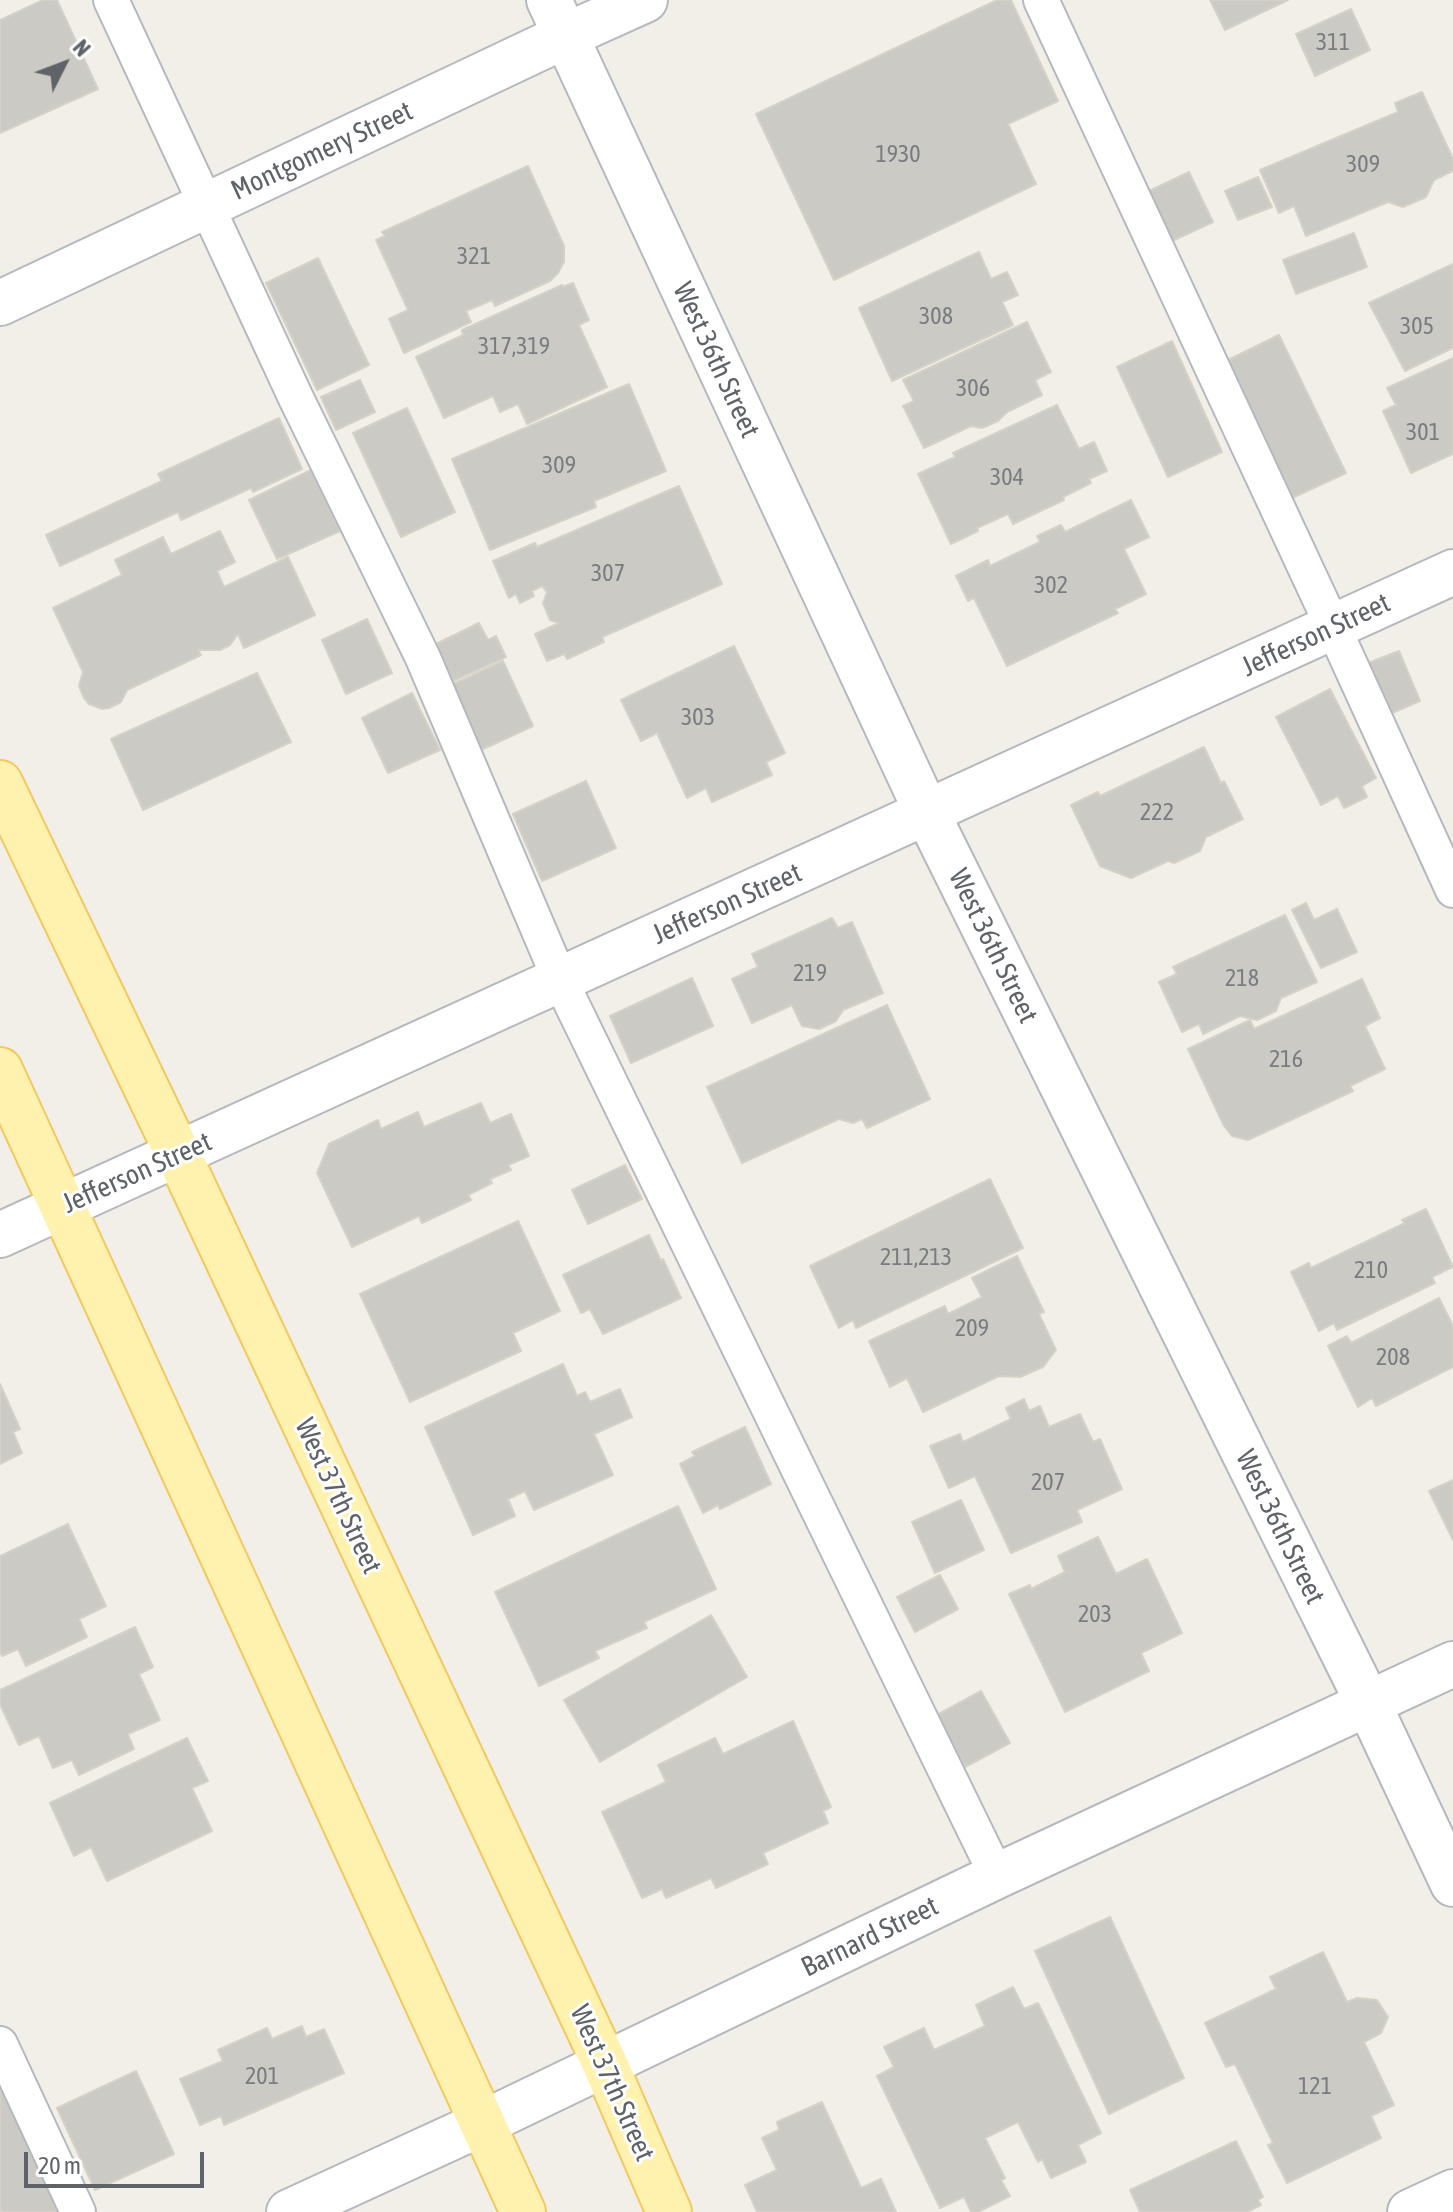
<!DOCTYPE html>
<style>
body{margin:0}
#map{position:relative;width:1453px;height:2212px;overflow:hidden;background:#f1efe8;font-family:"Asap Condensed",sans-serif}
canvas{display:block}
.north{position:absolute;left:24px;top:24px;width:80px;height:80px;-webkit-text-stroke:6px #fff;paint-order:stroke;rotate:48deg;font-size:22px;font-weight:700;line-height:32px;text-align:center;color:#5f6368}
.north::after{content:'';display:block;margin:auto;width:28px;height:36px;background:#5f6368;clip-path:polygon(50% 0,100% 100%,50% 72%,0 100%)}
.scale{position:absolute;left:24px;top:2152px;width:180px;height:36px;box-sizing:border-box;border:4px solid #5f6368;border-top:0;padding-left:10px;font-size:24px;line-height:28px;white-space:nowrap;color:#5f6368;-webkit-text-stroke:6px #fff;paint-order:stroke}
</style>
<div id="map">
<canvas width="1453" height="2212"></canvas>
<div class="north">N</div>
<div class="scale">20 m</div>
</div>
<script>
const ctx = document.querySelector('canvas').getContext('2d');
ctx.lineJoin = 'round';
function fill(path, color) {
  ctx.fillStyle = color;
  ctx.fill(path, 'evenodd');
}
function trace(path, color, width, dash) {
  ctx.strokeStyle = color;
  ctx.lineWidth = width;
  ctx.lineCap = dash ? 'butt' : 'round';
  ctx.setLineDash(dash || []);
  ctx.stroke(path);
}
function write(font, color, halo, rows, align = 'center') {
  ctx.font = font + ' "Asap Condensed",sans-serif';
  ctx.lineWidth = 6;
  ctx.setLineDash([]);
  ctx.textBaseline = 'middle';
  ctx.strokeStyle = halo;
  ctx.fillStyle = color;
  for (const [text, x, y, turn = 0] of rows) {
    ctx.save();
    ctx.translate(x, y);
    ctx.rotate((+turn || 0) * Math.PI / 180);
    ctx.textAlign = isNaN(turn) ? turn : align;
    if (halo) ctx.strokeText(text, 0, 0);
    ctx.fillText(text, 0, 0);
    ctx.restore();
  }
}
const building = new Path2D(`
 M43,0h14l41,89 -98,44v-113z
 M997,0h14l47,101 -50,23 28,60 -202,96 -78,-166z
 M1210,0h78l-63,30z
 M1351,9l19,41 -55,26 -19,-42z
 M1422,92l31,67v12l-19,9 -8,17 -23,10 -15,-5 -82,34 -12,-30 -15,7 -19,-43 138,-58 -3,-9z
 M528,166l36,80v16l-6,11 -8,8 -55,25 -3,-6 -26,11 5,11 -67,31 -15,-34 19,-9 -32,-70 9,-4 -3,-4z
 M1189,172l24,50 -43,20 -23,-50z
 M1258,177l14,30 -34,13 -13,-29z
 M1354,233l13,34 -71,27 -13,-34z
 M979,252l12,27 16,-7 11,23 -16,7 11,23 -121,56 -33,-73z
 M318,258l51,107 -52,25 -51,-107z
 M1453,264v84l-48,23 -36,-68z
 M573,283l16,37 -10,5 28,62 -80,37 -9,-20 -18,8 -7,-16 -49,22 -28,-61 47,-22 -1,-5 100,-45 1,2z
 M1027,322l24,50 -16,8 7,15 -35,17 -9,9 -16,7 -11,-2 -47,22 -21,-42 11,-5 -11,-21z
 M1279,335l67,138 -54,25 -66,-137z
 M1172,341l50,111 -54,25 -51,-110z
 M1453,358v96l-42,19 -28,-62 13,-6 -9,-17z
 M360,380l15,32 -39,18 -15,-33z
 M629,384l37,87 -72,30 2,6 -106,43 -38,-91z
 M1057,405l22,44 15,-7 13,29 -18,8 2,4 -28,14 1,3 -51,24 -5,-10 -31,14 1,3 -27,13 -33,-70 37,-17 -2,-4z
 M407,408l48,104 -54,25 -48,-104z
 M279,418l23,51 -49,23 -2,-4 -70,32 -3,-8 -118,54 -14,-31 116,-54 -4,-7z
 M311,470l29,61 -63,28 -28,-59z
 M679,486l43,98 -120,53 2,5 -37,17 -3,-5 -17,7 -12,-27 24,-11 -9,-3 -7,-17 4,-11 -5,-6 -10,5 2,5 -14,7 -4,-9 -7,4 -16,-37 42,-18 2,4z
 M1131,500l18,37 -25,12 22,45 -31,15 3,4 -111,53 -33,-68 -6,3 -12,-25 32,-16 2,6 50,-24 -3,-6 24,-11 4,7z
 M220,531l15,31 -18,9 7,16 64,-30 27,58 -71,33 -6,-14 -8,11 -10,5h-22l3,5 -74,35 -6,12 -12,6 -7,1 -13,-5 -5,-6 -5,-12 4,-14 -30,-64 69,-33 -7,-15 48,-23 8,17z
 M367,619l25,54 -46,21 -24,-54z
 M479,623l9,17 8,-4 10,21 -53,24 -17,-37z
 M734,646l51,107 -19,9 6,13 -60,27 -6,-14 -19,10 -30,-65 -16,8 -20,-41z
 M1399,651l21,50 -30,13 -22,-51z
 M503,661l30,65 -52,24 -30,-65z
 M257,673l34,69 -148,68 -32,-71z
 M1330,689l46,89 -14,8 5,11 -23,11 -6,-12 -17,9 -45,-88z
 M412,693l28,57 -52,23 -26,-55z
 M1204,747l17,36 3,-2 19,38 -37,18 -6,14 -26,12 -6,-2 -37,17 -31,-12 -29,-61 27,-13 2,4z
 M586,781l30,67 -74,33 -29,-67z
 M1306,903l8,17 23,-11 20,43 -36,16 -29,-58z
 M1285,915l32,67 -36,16 -5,13 -19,9 -17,-4 -37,18 -4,-10 -17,8 -23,-50 18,-8 -4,-7z
 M832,918l6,10 14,-6 31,71 -40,17 -7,11 -17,8 -17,-3 -10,-21 -40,18 -20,-44 26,-12 -6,-13z
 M692,978l21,48 -82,37 -21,-47z
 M1362,979l18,39 -15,8 20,43 -35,17 3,5 -105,49 -16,-4 -8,-10 -36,-77 62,-29 4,9z
 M887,1005l43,94 -63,29 -5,-9 -9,4 -14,-4 -97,44 -35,-76z
 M481,1103l9,20 21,-9 18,42 -21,9 3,5 -21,9 2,4 -24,12 3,5 -49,23 -3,-7 -67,31 -35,-74 12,-29 49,-24 3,9 37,-17 6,15z
 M625,1165l17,34 -54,25 -16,-34z
 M990,1179l33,69 -167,80 -3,-8 -14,8 -29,-62z
 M1426,1209l27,58 -21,10 3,6 -98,47 -3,-7 -15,8 -28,-59 18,-9 2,5 94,-45 -3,-3z
 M518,1221l42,90 -47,22 8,18 -111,51 -50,-108z
 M649,1235l12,26 2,-2 18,39 -78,36 -13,-25 -9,4 -18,-38z
 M1017,1256l27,56 -5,2 17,36 -13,17 -23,10 -21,-1 -76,36 -16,-34 -17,9 -21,-46 76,-35 3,8 34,-17 -10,-19z
 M1439,1298l14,28v41l-77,39 -4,-8 -14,9 -30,-61 19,-10 4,7z
 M563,1364l14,32 8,-4 5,10 30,-13 12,28 -38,17 19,41 -79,35 -9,-19 -17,8 7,17 -42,19 -48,-108z
 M0,1384l20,45 -7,3 9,21 -22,11z
 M1024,1399l5,12 11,-5 9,21 31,-13 13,28 7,-3 22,50 -45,21 5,12 -71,31 -36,-77 -26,12 -19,-42 30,-12 3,8 48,-23 -5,-11z
 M745,1427l26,57 -51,25 -2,-4 -15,8 -23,-49 15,-8 -3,-4z
 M1453,1480v60l-24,-49z
 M961,1500l23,50 -49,23 -23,-51z
 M678,1506l38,83 -72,33 3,6 -52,23 4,7 -60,28 -44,-94z
 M68,1524l38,82 -27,13 8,18 -61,29 -8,-17 -16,7 -2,-5v-95z
 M1098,1537l18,37 31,-15 35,74 -41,20 8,18 -84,41 -56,-118 21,-9 1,4 34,-17 -7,-16z
 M940,1575l18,34 -43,23 -18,-35z
 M711,1615l36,62 -147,85 -36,-62z
 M135,1627l18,40 -14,7 21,46 -32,14 6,15 -55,26 -7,-15 -19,8 -14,-32 -20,9 -19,-41v-14z
 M981,1691l29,52 -45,24 -28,-52z
 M793,1721l38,86 -8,4 5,12 -65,30 5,11 -52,24 -5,-10 -45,20 -4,-9 -20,9 -40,-86 64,-30 -8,-17 57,-27 8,16z
 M187,1738l21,43 -16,7 20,43 -105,50 -16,-34 -17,9 -24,-53z
 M1110,1917l74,161 -75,36 -74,-163z
 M1323,1952l24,50 10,-4 20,2 11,17 -7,16 -17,9 30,63 -23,11 10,22 -94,45 -19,-38 5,-2 -38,-79 -9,3 -21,-44 71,-34 -6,-12z
 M1013,1987l11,22 14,-6 63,130 -23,12 8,17 -35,16 -9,-19 -4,3 -20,-40 -33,16 20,40 -4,2 9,16 -32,16h-7l-7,-15 -24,11 -63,-132 17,-9 -10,-20 40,-19 10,22 51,-24 -9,-21z
 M302,2026l4,11 18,-8 20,44 -120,52 -3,-9 -21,9 -20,-46 43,-18 -5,-11 49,-22 5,11z
 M136,2071l38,83 -79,36 -38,-82z
 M0,2078l60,134h-60z
 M822,2102l39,86 20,-9 15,33h-139l-12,-27 32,-15 -15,-32 17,-8 -2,-8z
 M1236,2141l27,56 -5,3 3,5 -14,7h-107l-10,-22z`);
const service = new Path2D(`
 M111,0l184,396 128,262 137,322 437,896
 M1041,0l292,627 120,263
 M0,2044l78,168`);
const minor = new Path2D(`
 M549,0l378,813 441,890 85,181
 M0,1235l1453,-663
 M1410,2212l43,-20`);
const tertiary = new Path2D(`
 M289,2212l194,-89 514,-247 456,-212`);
const secondary = new Path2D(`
 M0,303l565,-267 80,-36`);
const primary = new Path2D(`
 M0,783l178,371 427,910 64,148
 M0,1070l523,1142`);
const numberNames = [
 ["311",1333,42],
 ["1930",898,154],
 ["309",1363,164],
 ["321",474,256],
 ["308",936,316],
 ["305",1417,326],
 ["317,319",514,346],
 ["306",973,388],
 ["301",1423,432],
 ["309",559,465],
 ["304",1007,477],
 ["307",608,573],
 ["302",1051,585],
 ["303",698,717],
 ["222",1157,812],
 ["219",810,973],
 ["218",1242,978],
 ["216",1286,1059],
 ["211,213",916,1257],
 ["210",1371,1270],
 ["209",972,1328],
 ["208",1393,1357],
 ["207",1048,1482],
 ["203",1095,1614],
 ["201",262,2076],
 ["121",1315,2086]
];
const streetNames = [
 ["Montgomery Street",322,151,-25],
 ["West 36th Street",716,360,65],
 ["Jefferson Street",1316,635,-25],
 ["Jefferson Street",727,904,-24],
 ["West 36th Street",993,946,64],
 ["Jefferson Street",137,1173,-24],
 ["West 37th Street",338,1496,65],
 ["West 36th Street",1280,1527,64],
 ["Barnard Street",870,1937,-26],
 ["West 37th Street",612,2083,66]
];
fill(building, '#cccac5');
trace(building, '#d6d1c6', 2);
trace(service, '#b5b8bc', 38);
trace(minor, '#b5b8bc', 48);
trace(tertiary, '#b5b8bc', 48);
trace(secondary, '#b6babf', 48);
trace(primary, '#f2c960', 48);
trace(service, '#fff', 34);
trace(minor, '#fff', 44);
trace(tertiary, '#fff', 44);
trace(secondary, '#fff', 44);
trace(primary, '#fff2af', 44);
write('24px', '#7a7d7f', null, numberNames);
write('28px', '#5f6368', '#fff', streetNames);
</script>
